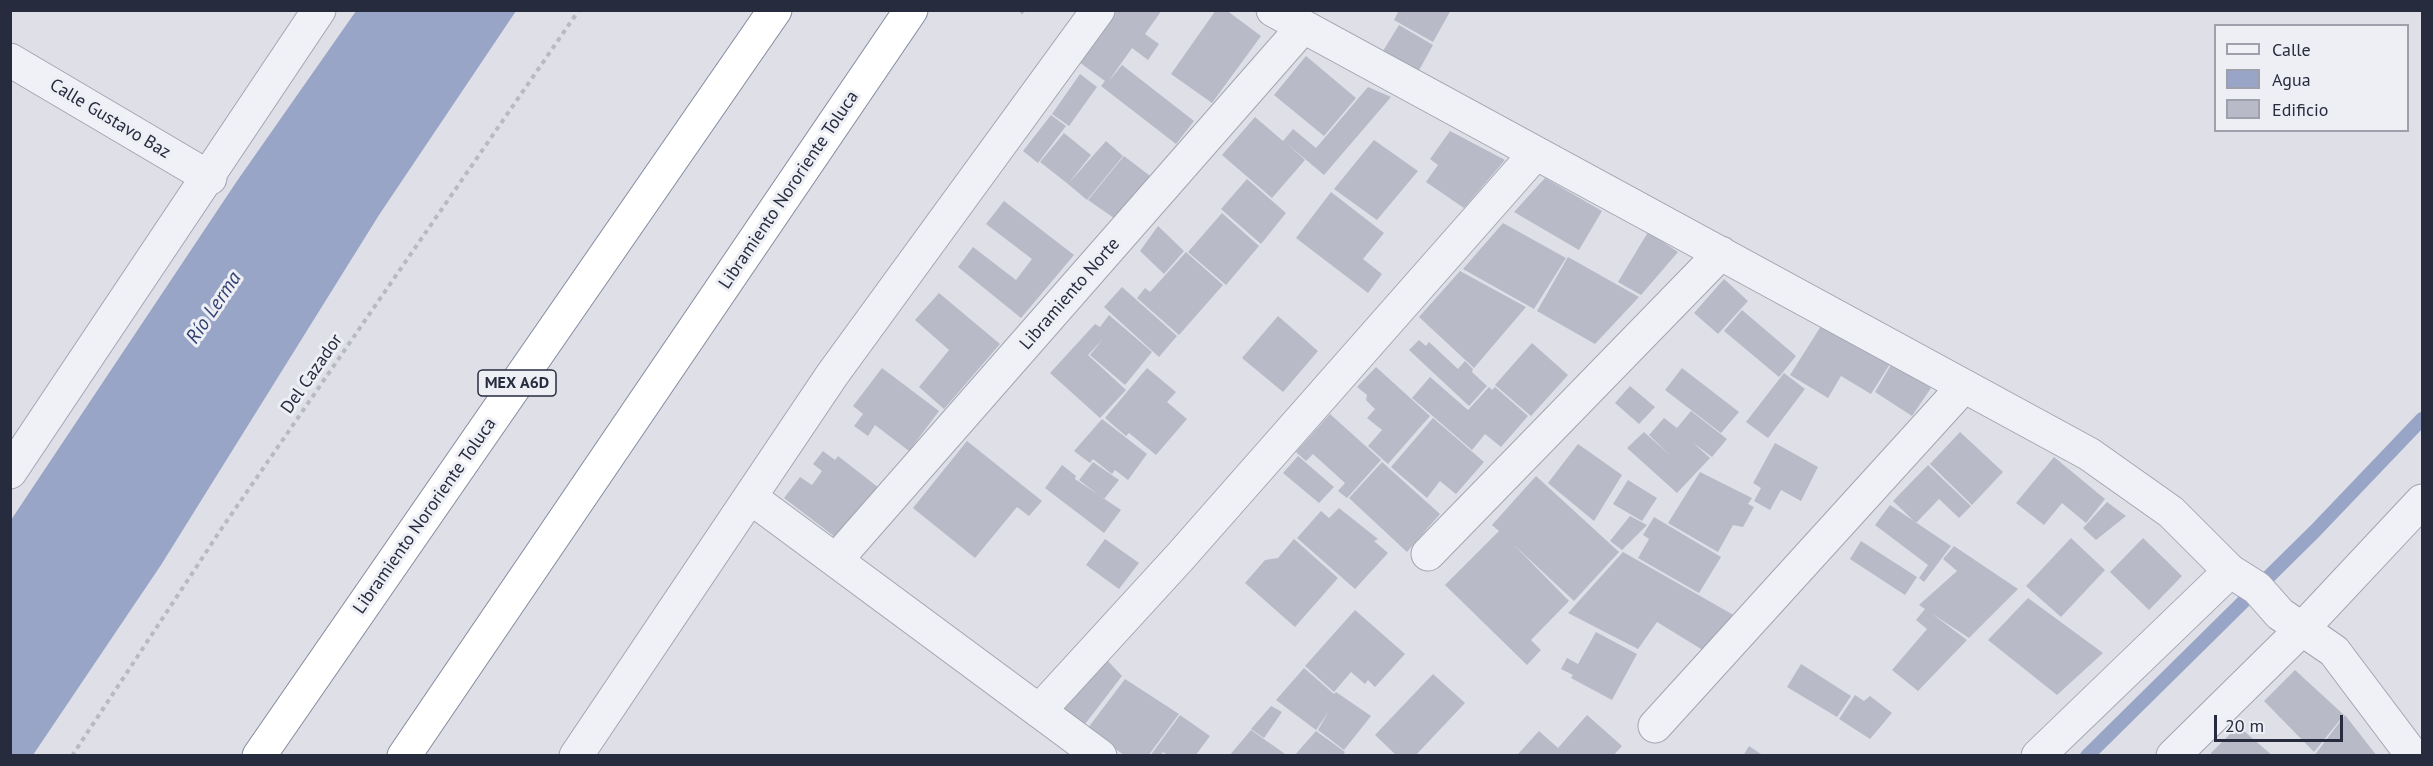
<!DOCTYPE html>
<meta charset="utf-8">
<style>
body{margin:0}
#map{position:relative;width:2433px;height:766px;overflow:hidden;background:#dedfe7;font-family:"PT Sans",sans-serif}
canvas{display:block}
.frame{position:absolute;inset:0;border:12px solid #272b3e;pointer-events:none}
.legend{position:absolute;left:2214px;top:24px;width:195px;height:108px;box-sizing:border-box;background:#edeff5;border:2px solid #9ea1ac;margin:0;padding:8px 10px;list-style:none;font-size:18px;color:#272b3e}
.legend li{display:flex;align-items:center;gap:12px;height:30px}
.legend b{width:30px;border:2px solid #9ea1ac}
.scale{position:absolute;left:2214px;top:715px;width:129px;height:27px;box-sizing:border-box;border:3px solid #272b3e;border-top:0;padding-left:8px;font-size:18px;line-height:21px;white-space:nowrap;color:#272b3e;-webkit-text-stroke:4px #edeff5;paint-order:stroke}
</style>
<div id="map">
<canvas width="2433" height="766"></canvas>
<div class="frame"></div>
<ul class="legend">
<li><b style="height:8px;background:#f0f1f6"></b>Calle</li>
<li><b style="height:16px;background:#99a5c7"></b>Agua</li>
<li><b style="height:16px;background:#b8bac7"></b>Edificio</li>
</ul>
<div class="scale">20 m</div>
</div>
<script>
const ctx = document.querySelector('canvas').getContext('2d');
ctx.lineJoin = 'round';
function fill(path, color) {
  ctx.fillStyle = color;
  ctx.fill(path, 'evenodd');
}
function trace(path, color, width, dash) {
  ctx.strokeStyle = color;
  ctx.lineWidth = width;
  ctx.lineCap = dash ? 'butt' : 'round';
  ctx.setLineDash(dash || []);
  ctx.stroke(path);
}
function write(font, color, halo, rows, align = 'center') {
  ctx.font = font + ' "PT Sans",sans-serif';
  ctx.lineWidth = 6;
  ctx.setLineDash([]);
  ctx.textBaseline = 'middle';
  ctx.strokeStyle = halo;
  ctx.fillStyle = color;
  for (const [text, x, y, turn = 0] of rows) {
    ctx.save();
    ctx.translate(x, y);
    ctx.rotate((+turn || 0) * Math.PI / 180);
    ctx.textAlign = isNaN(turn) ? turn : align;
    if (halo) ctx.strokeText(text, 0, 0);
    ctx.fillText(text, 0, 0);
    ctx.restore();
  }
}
const water = new Path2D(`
 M356,11h160l-137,204 -218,350 -128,190h-22v-235l226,-339z`);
const stream = new Path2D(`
 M2087,756l228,-225 107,-112`);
const building = new Path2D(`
 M1117,10h45l-17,24 14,10 -11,16 -16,-12 -24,34 14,-17 72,56 -18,23 -75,-58 4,-5 -26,-19z
 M1216,10h10l35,26 -49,67 -41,-29z
 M1399,10h52l-18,32 -39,-22z
 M1399,25l34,20 -15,27 -35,-21z
 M1306,56l50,42 -32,38 -50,-41z
 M1080,74l17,13 -28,39 -17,-12z
 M1368,87l23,10 -67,78 -39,-33 20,18 -33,38 -50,-43 33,-38 28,24 10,-12 23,19z
 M1051,115l15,11 -28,37 -15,-12z
 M1450,131l55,29 -41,48 -38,-26 12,-17 -8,-6z
 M1064,133l27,22 -23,29 -28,-22z
 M1374,140l44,31 -41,49 -43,-31z
 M1106,141l17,15 -36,44 -19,-16z
 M1124,156l26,20 -36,42 -26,-18z
 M1545,178l57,33 -23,39 -65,-38z
 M1247,179l39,34 -25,31 -40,-35z
 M1331,192l53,41 -21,26 19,15 -14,19 -72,-55z
 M1004,201l70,54 -53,63 -63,-51 15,-20 43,33 16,-21 -46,-35z
 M1222,213l37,33 -33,39 -38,-33z
 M1503,223l63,35 -32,51 -71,-40z
 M1158,226l26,25 -20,23 -24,-23z
 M1648,232l30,20 -37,43 -23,-13z
 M1186,252l37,33 -44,50 -42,-37 8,-10 5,4z
 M1568,257l71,40 -44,47 -58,-33z
 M1460,271l66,36 -52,61 -55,-51z
 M1724,279l24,22 -30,33 -24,-21z
 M1122,287l55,49 -18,21 -55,-50z
 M939,293l61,51 -56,65 -25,-22 30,-37 -34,-30z
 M1742,310l54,46 -17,21 -55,-46z
 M1109,315l43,37 -27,33 -35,-30 13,-16 -15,16 38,35 -26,28 -50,-45 45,-49 5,3z
 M1278,316l40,35 -35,41 -41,-34z
 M1823,323l67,41 -19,30 -30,-18 -13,22 -38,-23z
 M1419,340l7,6 3,-4 29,27 7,-8 8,8 -1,3 15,14 -18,20 -60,-56z
 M1532,343l36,32 -37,41 -36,-31z
 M1892,363l39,25 -19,28 -37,-24z
 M1376,367l54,49 -42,48 -20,-18 14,-16 -15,-12 8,-9 -9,-9 1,-5 -10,-8z
 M882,368l57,43 -30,40 -34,-26 -7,11 -14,-10 9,-12 -10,-8z
 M1147,368l29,24 -9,10 20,17 -31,36 -27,-22 -3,3 -21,-18z
 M1682,368l57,44 -18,21 -56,-43z
 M1784,373l21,16 -37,49 -22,-16z
 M1430,377l38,33 21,-23 3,3 3,-3 33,29 -27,31 -16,-13 -13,16 -60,-52z
 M1630,386l25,21 -16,17 -24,-21z
 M1691,411l36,28 -15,18 -20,-15 18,16 -33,35 -50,-45 17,-16 27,24 -22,-21 15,-17 13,10z
 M1330,414l51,46 -34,38 -9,-7 7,-8 -32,-29 -7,7 -10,-9z
 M1433,418l51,44 -28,32 -16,-13 -13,17 -36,-31z
 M1102,419l45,35 -19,26 -13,-10 -3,4 -19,-15 -3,4 -16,-12z
 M1960,432l43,40 -31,33 -42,-41z
 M967,441l75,60 -13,15 -12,-9 -42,51 -62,-50z
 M1775,443l43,24 -17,34 -20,-11 -11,20 -16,-9 7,-13 -8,-5z
 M1578,444l44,31 -28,46 -46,-38z
 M823,451l12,9 3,-4 41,32 -40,52 -55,-42 16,-21 12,8 10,-14 -9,-7z
 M1298,456l36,31 -15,16 -36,-30z
 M2054,457l51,42 -19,24 -24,-20 -18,22 -28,-22z
 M1093,462l26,18 -15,19 -25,-19z
 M1382,462l58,52 -33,38 -58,-54z
 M1062,465l14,11 -1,3 46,31 -17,23 -59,-45z
 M1928,465l43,41 -12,12 -20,-19 -23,24 -23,-22z
 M1700,472l52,26 -4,6 6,3 -11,20 -10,-2 -15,27 -50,-29z
 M1536,476l83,76 -45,49 -60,-56 55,56 -38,39 10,10 -14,15 -82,-80 54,-54 -7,-6z
 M1628,480l29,18 -15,23 -29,-17z
 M2107,502l19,14 -30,24 -13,-12z
 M1890,505l61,41 -27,36 -5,-4 9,-13 -53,-40z
 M1339,508l39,31 -4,2 14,12 -33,36 -58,-51 24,-27 8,7z
 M1630,516l17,9 -25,25 -12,-9z
 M1654,517l67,40 -22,36 -61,-35 11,-19 -6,-4z
 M2071,538l34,32 -44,47 -35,-31z
 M2143,538l39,38 -33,34 -39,-38z
 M1105,539l34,24 -20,26 -33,-24z
 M1294,539l44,39 -43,49 -50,-44 20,-23 13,-2z
 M1861,541l56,36 -12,18 -55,-36z
 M1954,546l64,43 -49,49 -38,-25 36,27 -49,51 -26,-21 35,-41 -11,-9 9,-11 -6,-4 38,-34 -14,-12z
 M1623,552l114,65 -31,35 -49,-30 -19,27 -70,-36z
 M2028,598l75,55 -46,42 -69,-55z
 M1355,610l50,44 -30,33 -7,-7 -3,4 -14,-12 -17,20 -29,-26z
 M1596,632l41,22 -25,46 -41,-22 2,-3 -12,-6 6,-11 11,6z
 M1106,659l16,17 -40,52 -22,-20z
 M1801,664l50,32 -14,21 -50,-30z
 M1304,668l30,26 2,-2 35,24 -27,34 -26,-20 11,-19 -13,19 -40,-30z
 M2295,670l49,45 -30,37 -50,-51z
 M1433,674l32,29 -50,53h-18l-22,-21z
 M1125,679l54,35 -31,42h-23l-37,-28z
 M1855,695l9,6 6,-5 22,17 -22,26 -31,-20z
 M1271,706l11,6 -18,26 -13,-9z
 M1180,715l30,21 -15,20h-26l-6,-4 -3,4h-10z
 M1587,715l35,31 -9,10 -95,-2 21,-23 19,17z
 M2345,715l32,41h-63z
 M2238,726l35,30h-61l-1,-3z
 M1251,730l37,26h-59z
 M1316,731l29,21 -3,4h-48z
 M1749,746l15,10h-21z`);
const path = new Path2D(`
 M1020,10l5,4 2,-4
 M72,756l150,-228 357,-518`);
const minor = new Path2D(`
 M1273,10l816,444 82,58 59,59 27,17 23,26 54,37 79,105
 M10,60l200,118
 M10,472l309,-462
 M750,497l350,259
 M1428,554l293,-301
 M836,560l467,-533
 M1039,711l141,-154 355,-403
 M1655,726l309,-340
 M576,756l256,-381 266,-365
 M2038,756l192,-185
 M2173,756l130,-128 119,-127`);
const highway = new Path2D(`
 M259,756l516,-746
 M404,756l507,-746`);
const shields = [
 [517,383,78]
];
const shieldNames = [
 ["MEX A6D",517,383]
];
const streetNames = [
 ["Calle Gustavo Baz",110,119,31],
 ["Libramiento Nororiente Toluca",789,190,-56],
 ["Libramiento Norte",1070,294,-49],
 ["Del Cazador",312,374,-55],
 ["Libramiento Nororiente Toluca",425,516,-55]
];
const waterNames = [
 ["Río Lerma",214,308,-56]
];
fill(water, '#99a5c7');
trace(stream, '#99a5c7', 14);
fill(building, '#b8bac7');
trace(minor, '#a3a5b1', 35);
trace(highway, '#858a9e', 35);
trace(path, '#b8bac2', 4, [4.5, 4.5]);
trace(minor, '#f0f1f6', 33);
trace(highway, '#fff', 33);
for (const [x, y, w] of shields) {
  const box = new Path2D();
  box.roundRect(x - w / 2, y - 13, w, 26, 4.5);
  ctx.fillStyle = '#edeff5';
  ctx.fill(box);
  trace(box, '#272b3e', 1.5);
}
write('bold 16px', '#272b3e', null, shieldNames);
write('18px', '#272b3e', '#edeff5', streetNames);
write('italic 20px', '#324171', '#edeff5', waterNames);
</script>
